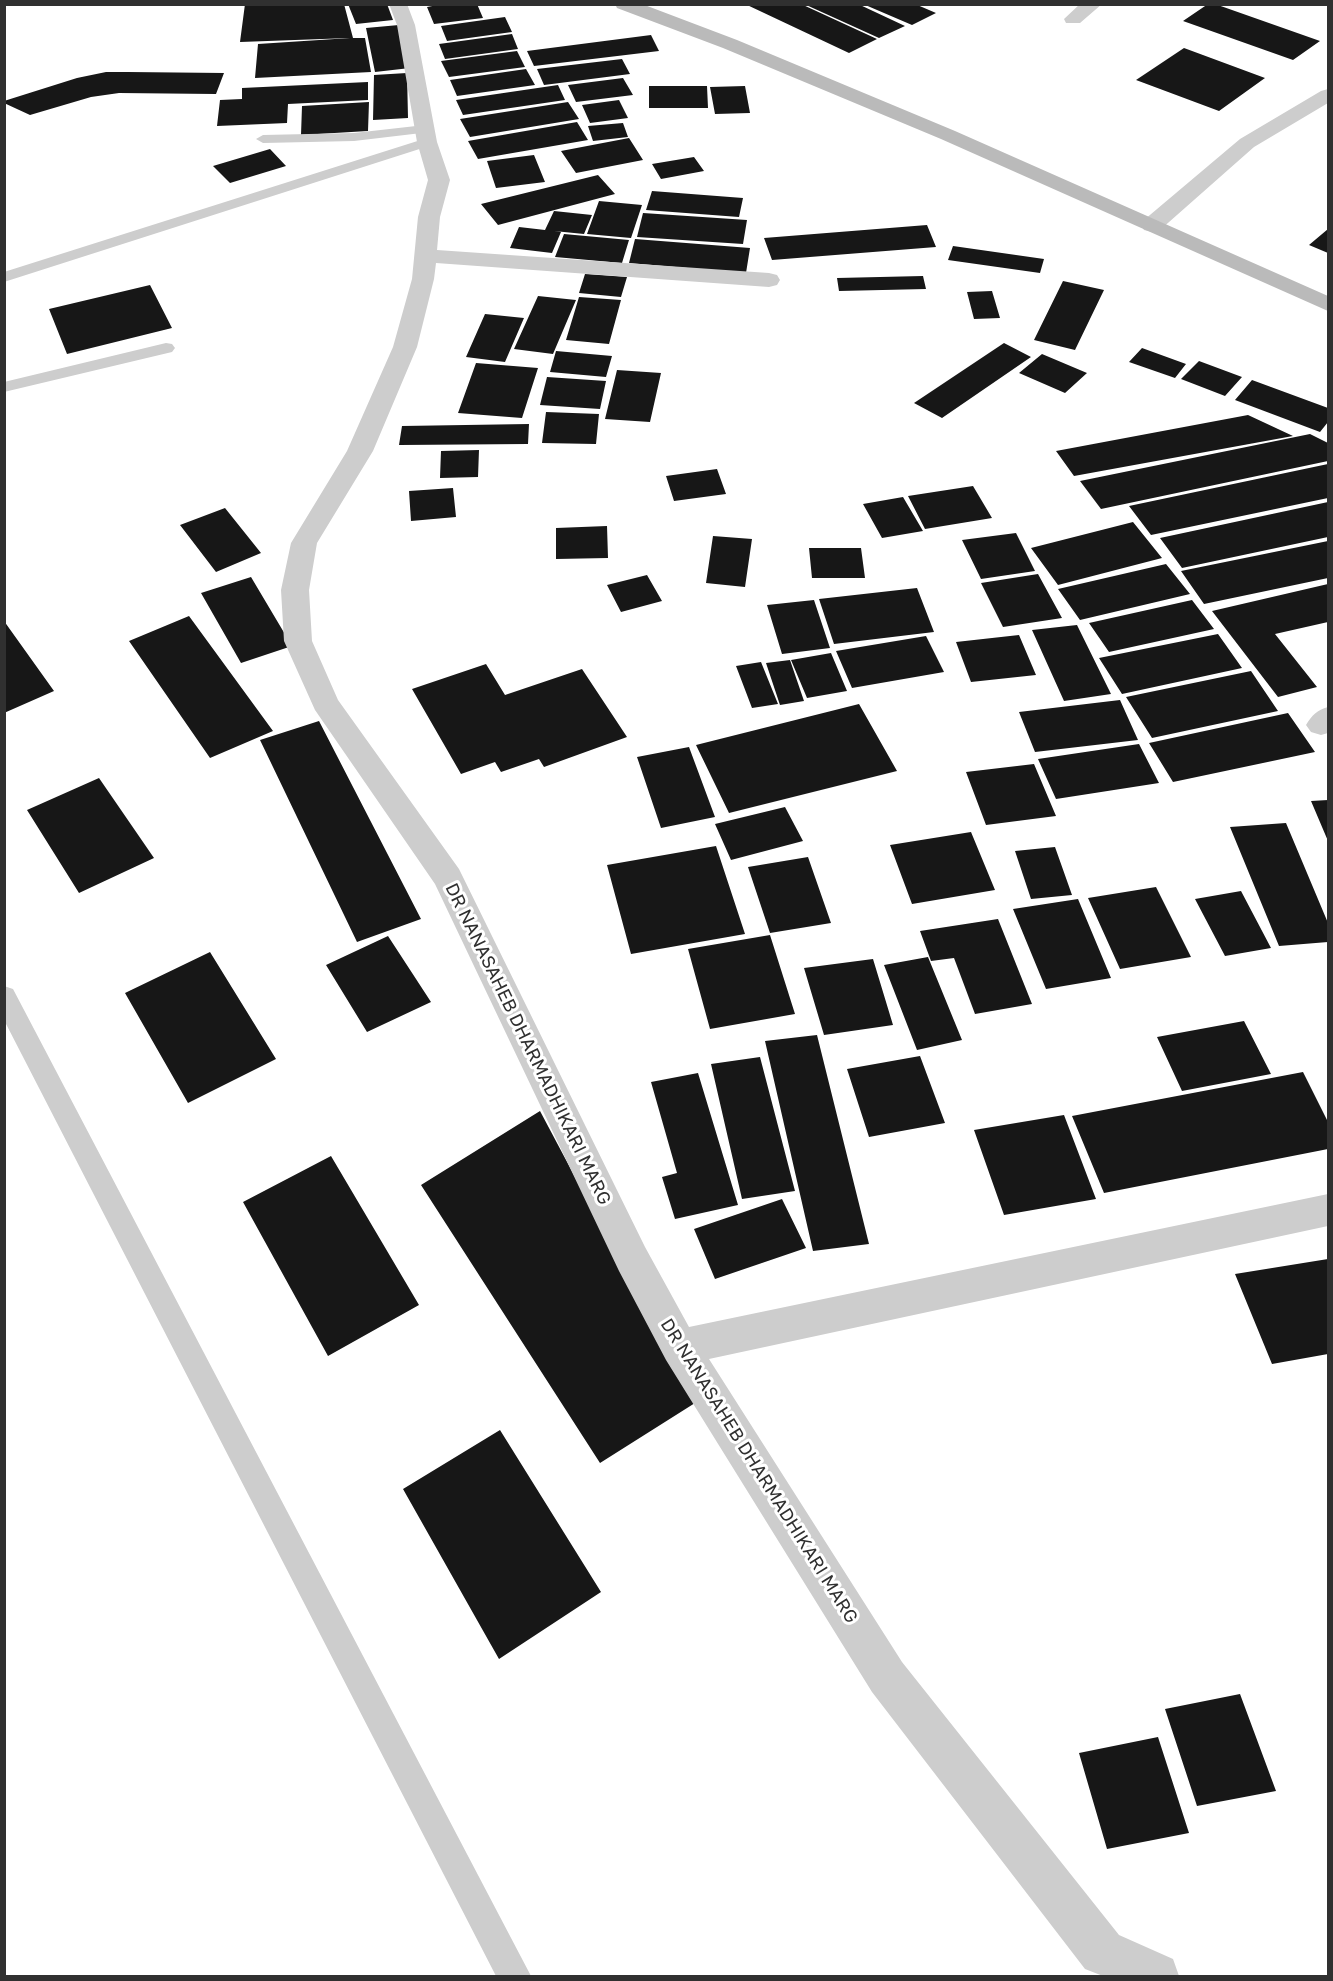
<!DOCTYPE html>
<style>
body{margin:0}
#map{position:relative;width:1333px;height:1981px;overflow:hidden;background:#fff;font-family:"Golos Text",sans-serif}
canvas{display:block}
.frame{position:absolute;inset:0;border:6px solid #303030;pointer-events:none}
</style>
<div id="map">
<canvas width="1333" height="1981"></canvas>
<div class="frame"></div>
</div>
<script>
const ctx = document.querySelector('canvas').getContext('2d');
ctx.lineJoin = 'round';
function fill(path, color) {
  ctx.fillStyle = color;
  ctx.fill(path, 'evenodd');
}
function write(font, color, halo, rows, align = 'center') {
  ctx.font = font + ' "Golos Text",sans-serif';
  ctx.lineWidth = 6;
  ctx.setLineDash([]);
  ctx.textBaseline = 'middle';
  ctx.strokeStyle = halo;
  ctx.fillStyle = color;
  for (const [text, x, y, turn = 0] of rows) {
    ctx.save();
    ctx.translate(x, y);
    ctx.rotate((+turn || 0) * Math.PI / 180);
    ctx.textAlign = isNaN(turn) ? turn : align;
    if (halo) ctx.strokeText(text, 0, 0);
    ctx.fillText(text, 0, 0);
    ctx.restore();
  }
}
const building = new Path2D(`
 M245,4h99l9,34h12l6,34 -116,6 3,-34 92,-6 -110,4z
 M348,4h39l6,16 -37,4z
 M443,4h34l6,14 -49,6 -7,-17z
 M745,4h56l76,35 -28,14z
 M804,4h54l47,22 -26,12z
 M863,4h52l21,9 -24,12z
 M1208,4h7l105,37 -27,19 -110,-39z
 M505,17l7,15 -65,9 -6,-15z
 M399,25l11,43 -35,4 -9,-44z
 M512,34l6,15 -73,10 -6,-15z
 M651,35l8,16 -125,15 -7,-15z
 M1184,48l81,30 -46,33 -83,-31z
 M517,51l8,16 -76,10 -8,-16z
 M622,59l8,15 -86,11 -7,-16z
 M526,69l9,16 -78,11 -7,-16z
 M106,72h22l96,1 -8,21 -97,-1 -28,4 -61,18 -26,-12v-2l73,-23z
 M407,73l1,45 -35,2 1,-45z
 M623,78l10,17 -57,7 -8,-17z
 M368,82v18l-80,4 -1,19 -70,3 3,-26 22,-1v-11z
 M558,85l7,15 -102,15 -7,-15z
 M649,86h58l1,22h-59z
 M745,86l5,27 -35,1 -5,-27z
 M619,100l9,18 -38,5 -8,-18z
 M369,102l-1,29 -67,4 1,-29z
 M568,102l11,17 -109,18 -10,-18z
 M577,122l11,18 -110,19 -10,-18z
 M623,123l5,14 -35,4 -5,-15z
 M629,138l14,22 -67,13 -15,-22z
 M270,149l16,17 -56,17 -17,-17z
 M534,155l11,27 -49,6 -9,-27z
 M694,157l10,14 -43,8 -9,-15z
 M598,175l17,19 -117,31 -17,-21z
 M652,191l91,7 -4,19 -93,-7z
 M599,201l43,4 -11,33 -44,-4z
 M554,211l38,4 -8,19 -30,-3 7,1 -9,21 -42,-5 9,-21 26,3z
 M643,213l104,7 -4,24 -106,-7z
 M927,225l9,22 -164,13 -8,-22z
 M1328,229v24l-19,-8z
 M564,234l65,6 -7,23 -67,-6z
 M635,239l115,9 -4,25 -117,-10z
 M953,246l91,13 -4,14 -92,-13z
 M585,274l42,3 -6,20 -42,-4z
 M923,276l3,13 -87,2 -2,-13z
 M1063,281l41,9 -29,60 -41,-10z
 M150,285l22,43 -105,26 -18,-45z
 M992,291l8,27 -26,1 -7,-27z
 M538,296l38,4 -23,54 -39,-5z
 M579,297l42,3 -12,44 -43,-4z
 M485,314l39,4 -19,44 -39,-5z
 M1004,343l27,14 -89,61 -28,-15z
 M1142,348l44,16 -11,14 -46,-16z
 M556,351l56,5 -6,21 -56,-5z
 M1042,354l45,19 -22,20 -46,-20z
 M1199,361l43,16 -17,19 -44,-17z
 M476,363l62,5 -16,50 -64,-5z
 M617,370l44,3 -11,49 -45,-3z
 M547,377l59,4 -6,28 -60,-4z
 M1252,380l76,28v14l-8,10 -85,-32z
 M546,412l53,2 -3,30 -54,-1z
 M1248,415l45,21 -219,40 -18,-25z
 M529,424l-1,20 -129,1 3,-19z
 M1310,434l18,9v18l-227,48 -21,-28z
 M479,450l-1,27 -38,1 1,-27z
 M1328,464v34l-177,37 -22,-29z
 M717,469l9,25 -52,7 -8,-25z
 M973,486l19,32 -67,11 -17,-33z
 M453,488l3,29 -45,4 -2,-30z
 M903,497l20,34 -41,7 -19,-34z
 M1328,502v35l-146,31 -22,-30z
 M225,508l36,45 -45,19 -36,-47z
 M1133,522l29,36 -104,27 -27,-37z
 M607,526l1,32 -52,1v-31z
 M1016,533l19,38 -54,8 -19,-39z
 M713,536l39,3 -7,48 -39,-4z
 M1328,541v37l-124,26 -23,-33z
 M809,548h52l4,30h-53z
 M1166,564l24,30 -110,26 -22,-31z
 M1038,574l24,44 -59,9 -22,-44z
 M647,575l15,26 -41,11 -14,-27z
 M251,577l41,69 -51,17 -40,-70z
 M1328,584v38l-53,12 42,53 -39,10 -66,-86z
 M917,588l17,44 -100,12 -15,-45z
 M814,600l16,48 -48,6 -15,-49z
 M1192,600l22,29 -105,23 -20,-29z
 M189,616l84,115 -63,27 -81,-117z
 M4,621l50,70 -50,22z
 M1077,625l34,69 -47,7 -32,-71z
 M1218,634l24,34 -120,26 -23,-36z
 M1019,635l17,40 -65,7 -15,-40z
 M926,636l18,36 -92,16 -16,-37z
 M831,653l16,38 -40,7 -16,-38z
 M790,660l14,41 -24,4 -14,-42z
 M761,662l17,42 -26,4 -16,-42z
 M486,664l19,31 77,-26 45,68 -83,30 -5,-8 -38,13 -6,-10 -34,12 -49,-85z
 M1251,671l27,40 -126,27 -26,-41z
 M1120,700l18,40 -103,12 -16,-40z
 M859,704l38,67 -168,42 -33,-68z
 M1288,713l27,39 -142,30 -24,-39z
 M319,721l102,198 -64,23 -97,-202z
 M1139,744l20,39 -103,16 -18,-40z
 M689,747l26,70 -54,11 -24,-71z
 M1034,764l22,52 -70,9 -20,-53z
 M99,778l55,80 -75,35 -52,-83z
 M1328,800v41l-17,-40z
 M785,807l18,34 -72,19 -16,-36z
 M1286,823l42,100v19l-49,4 -49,-119z
 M971,832l24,58 -83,14 -22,-59z
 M716,846l29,88 -114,20 -24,-89z
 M1055,847l17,48 -41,4 -16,-48z
 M808,857l23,66 -61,10 -22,-66z
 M1156,887l35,70 -71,12 -32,-71z
 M1241,891l30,57 -46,8 -30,-57z
 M1078,899l33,79 -65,11 -33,-80z
 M998,919l34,85 -57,10 -21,-56 -23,3 -11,-30z
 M770,935l25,79 -85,15 -22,-80z
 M388,936l43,66 -64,30 -41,-67z
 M210,952l66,107 -88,44 -63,-110z
 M928,957l34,83 -45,10 -33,-85z
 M873,959l20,66 -69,10 -20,-67z
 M1244,1021l27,53 -89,17 -25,-54z
 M817,1035l52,209 -56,7 -48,-210z
 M920,1056l25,67 -76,14 -22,-68z
 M760,1057l35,134 -53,8 -31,-135z
 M1303,1072l25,50v27l-224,44 -32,-77z
 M698,1073l40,132 -63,14 -13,-42 15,-4 -26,-91z
 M540,1111l155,292 -95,60 -179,-278z
 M1064,1115l32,84 -92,16 -30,-85z
 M331,1156l88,149 -91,51 -85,-154z
 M782,1199l24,49 -91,31 -21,-50z
 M1328,1259v95l-56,10 -37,-90z
 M500,1430l101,162 -102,67 -96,-170z
 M1240,1694l36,97 -79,15 -32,-97z
 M1158,1737l31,96 -82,16 -28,-96z`);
const lane = new Path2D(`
 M425,125l7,4 -2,3 -76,9 -91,2 -7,-4 7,-4 91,-2z
 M427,138l7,4 -2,3 -428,137v-10z
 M166,343l6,1 3,4 -3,4 -168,40v-10z
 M4,986l9,3 518,987h-35l-492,-956z`);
const street = new Path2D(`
 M389,4h18l8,21 22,117 13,38 -10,37 -3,33 332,23 8,2 3,5 -3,5 -8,2 -333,-24 -2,16 -17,68 -44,104 -56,92 -8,47 3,51 26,59 121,169 186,378 44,80 639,-133v32l-619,133 193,303 217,273 54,24 6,17h-76l-18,-7 -213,-277 -206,-332 -47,-89 -184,-387 -120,-174 -31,-69 -3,-51 10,-47 56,-92 46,-104 19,-68 6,-62 10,-37 -11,-38 -20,-117z
 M1080,4h22l-22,19h-14l-2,-4z
 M1328,89v14l-74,44 -94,83 -8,2 -8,-2 -3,-5 3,-5 96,-81 81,-48z
 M1328,707v26l-7,2 -10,-3 -5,-7c6,-10 11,-15 22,-18z`);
const secondary = new Path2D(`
 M615,4h27l95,36 218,91 373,165v15l-387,-172 -218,-91 -106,-40z`);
const streetNames = [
 ["DR NANASAHEB DHARMADHIKARI MARG",528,1044,64],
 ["DR NANASAHEB DHARMADHIKARI MARG",759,1471,58]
];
fill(building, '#171717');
fill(lane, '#cdcdcd');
fill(street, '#cdcdcd');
fill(secondary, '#bababa');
write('18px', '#303030', '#fff', streetNames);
</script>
